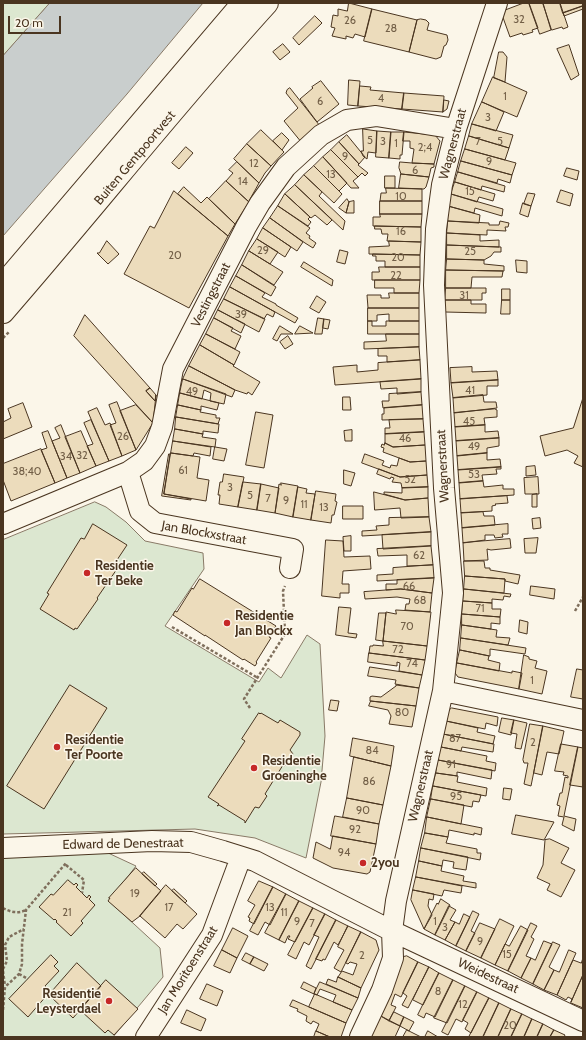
<!DOCTYPE html>
<style>
body{margin:0}
#map{position:relative;width:586px;height:1040px;overflow:hidden;background:#fbf6e9;font-family:Cabin,sans-serif}
canvas{display:block}
.frame{position:absolute;inset:0;border:4px solid #4a3520;pointer-events:none}
.scale{position:absolute;left:8px;top:16px;width:53px;height:18px;box-sizing:border-box;border:2px solid #4a3520;border-top:0;padding-left:5px;font-size:12px;line-height:14px;white-space:nowrap;color:#4a3520;-webkit-text-stroke:3px #fbf6e9;paint-order:stroke}
</style>
<div id="map">
<canvas width="586" height="1040"></canvas>
<div class="frame"></div>
<div class="scale">20 m</div>
</div>
<script>
const ctx = document.querySelector('canvas').getContext('2d');
ctx.lineJoin = 'round';
function fill(path, color) {
  ctx.fillStyle = color;
  ctx.fill(path, 'evenodd');
}
function trace(path, color, width, dash) {
  ctx.strokeStyle = color;
  ctx.lineWidth = width;
  ctx.lineCap = dash ? 'butt' : 'round';
  ctx.setLineDash(dash || []);
  ctx.stroke(path);
}
function write(font, color, halo, rows, align = 'center') {
  ctx.font = font + ' Cabin,sans-serif';
  ctx.lineWidth = 3;
  ctx.setLineDash([]);
  ctx.textBaseline = 'middle';
  ctx.strokeStyle = halo;
  ctx.fillStyle = color;
  for (const [text, x, y, turn = 0] of rows) {
    ctx.save();
    ctx.translate(x, y);
    ctx.rotate((+turn || 0) * Math.PI / 180);
    ctx.textAlign = isNaN(turn) ? turn : align;
    if (halo) ctx.strokeText(text, 0, 0);
    ctx.fillText(text, 0, 0);
    ctx.restore();
  }
}
const green = new Path2D(`
 M3,3h47l-47,53z
 M95,502l11,5 20,15 19,19 58,12 1,16 -39,57 94,56 9,-14 13,10 26,-43 13,9 5,92 -4,46 -15,76 -51,-20 -60,-9 -192,5v-294z
 M106,852l30,14 -27,35 51,47 3,29 -50,60h-110v-180z`);
const water = new Path2D(`
 M50,3h153l-76,91 -124,142v-180z`);
const building = new Path2D(`
 M349,3l23,6 -7,28 -10,-3 -2,4 -7,-2v3l-14,-3 3,-8 -4,-1 2,-12 5,1v-7l9,2z
 M524,3h5l9,25 -6,2 1,2 -10,3 -1,-2 -12,4 -9,-25z
 M529,3h14l8,27 -11,4z
 M543,3h17l8,24 -5,2 -1,-2 -10,3z
 M560,3h22l1,3 -20,7z
 M583,6v3l-19,7 -1,-3z
 M372,9l45,11 -8,32 -45,-11z
 M315,16l7,7 -23,22 -6,-7z
 M421,19l5,1 3,3 -2,7 20,5 1,5 -2,5 -2,1 -3,11 -5,2 -27,-7 8,-32z
 M283,44l7,8 -10,8 -7,-8z
 M569,45l10,30 -8,5 -14,-31z
 M499,52h4l4,5 -2,25 -11,-4z
 M493,77l34,15 -10,25 -35,-15z
 M349,80l11,1 -2,25 -10,-1z
 M321,81l18,23 -22,18 -17,-23 13,-11 -1,-1z
 M360,86l11,1 -1,3 34,3 -2,16 -44,-3z
 M290,88l30,38 -18,17 -18,-22 14,-13 -12,-15 1,-3z
 M404,93l40,3 -1,16 -41,-3z
 M444,100l5,1 -2,8 -4,3z
 M482,102l22,10 -8,19 -24,-7z
 M472,124l41,11 -4,13 -40,-12z
 M363,129l14,2 -1,22 -8,-1 -1,7 -4,-3 -2,-5h2z
 M261,130l23,22 -13,14 -24,-22z
 M377,131l14,1 -2,26 -13,-1z
 M391,132h13l-2,23h-2v4l-11,-1z
 M404,132l31,3 5,6 -6,23 -22,-1 2,-14 -4,-1v-7h-7z
 M282,133l7,7 -7,10 -9,-9z
 M347,135l18,22 -6,7 -20,-22z
 M469,136l40,12 -4,12 -40,-11z
 M339,142l20,22 -1,1 10,8 -3,3 -3,-3 -4,4 -27,-27z
 M247,144l24,22 -6,7 -6,10 -25,-24z
 M186,147l7,6 -14,16 -7,-6z
 M465,149l51,14 -4,12 -51,-14z
 M331,150l27,27 -5,4 6,7h-8l-28,-31z
 M323,157l24,26 -8,8 -25,-25z
 M461,161l51,14 -2,8 -12,-4 -1,4 -39,-11z
 M237,162l22,21 -10,18v1l-23,-21 7,-8 -4,-3z
 M400,162l12,1 22,1v3l-3,1 -2,9 -28,-3 -2,-6z
 M314,166l28,28 -8,9 -30,-28z
 M567,168l12,3 -2,9 -13,-4z
 M458,172l47,14 -1,6 -22,-6 -1,4 -26,-8z
 M401,174l28,3 -3,10 -2,2 -25,-1z
 M304,175l18,17 -3,4 26,25 -2,9 -48,-45z
 M385,176h10v12h-10z
 M226,181l23,21 -14,22 -26,-25z
 M455,182l40,12 -2,7 -14,-4 -2,5 -26,-8z
 M295,185l37,35 -5,5 -12,-10 -4,3 -26,-24z
 M184,187l17,16 6,-6 28,27 -7,12 -50,-42z
 M386,188l36,1v12h-42l1,-8h5z
 M561,190l12,4 -3,12 -13,-4z
 M174,191l54,45 -39,72 -65,-34 26,-48 4,2z
 M528,193l7,1 -4,12 -7,-2z
 M285,194l25,23 -2,2 3,3 -3,4 -30,-20z
 M451,194l52,15 -1,7 -27,-8 -1,5 -26,-7z
 M347,199l2,3 -3,11 -7,-5z
 M354,201v12h-8l3,-11z
 M380,201h42v13h-42z
 M523,203l8,3 -3,11 -8,-3z
 M278,206l32,22 -4,5 4,3 -1,2 7,5 -3,5 -8,-5 -35,-25z
 M448,206l32,9 -1,8 -31,-2z
 M380,214h42l-1,13 -48,-1v-9h7z
 M270,218l33,24 -6,9 -34,-23z
 M448,221l41,2v2h10l1,-4 9,2 -1,4h-3l1,4 -19,-1v5l-40,-2z
 M375,226l46,1v15l-34,-1 1,-7h-6l-1,-5h-6z
 M263,228l28,19 -6,10 -28,-18z
 M447,233l33,2v6l19,-1v7l-52,-2z
 M257,239l21,13 -8,12 -21,-13z
 M107,241l12,13 -11,10 -11,-11h2z
 M389,241l32,1 -1,13 -51,-1v-7l20,-1z
 M447,245l52,2h2v5h-7l-3,4 -7,4 -37,-1z
 M340,250l8,2 -3,12 -8,-2z
 M249,251l34,21 -9,13 -32,-20z
 M373,254l47,1v12h-35v-6h-9v-5h-3z
 M447,259l37,1v4l20,2v5l-58,-1z
 M516,260l11,1v12l-10,-1z
 M304,262l29,18 -1,6 -31,-19z
 M242,265l34,22 -5,9 -35,-20z
 M379,267h41v13h-48v-8h7z
 M446,270l57,1 -1,6h-30l-1,11h-25z
 M236,276l29,17 -3,4 14,7v1l22,13 -3,5 -65,-36z
 M375,280h45l-1,13h-25v-5h-19z
 M230,287l45,25 -2,5 -6,-3 -3,5 -40,-20z
 M446,288h40v5h-4v7h-37z
 M502,289h8v11h-8z
 M389,293h30v15h-51l-1,-13h14v3h8z
 M317,296l9,6 -7,11 -9,-5z
 M224,299l41,20 -6,13 -41,-22z
 M445,300h26v4h15v9l-41,-1z
 M502,300h8v14h-9z
 M368,308h51v13h-30v-7l-12,1v6h-9z
 M218,310l27,14 -4,9 -27,-15z
 M85,315l65,73 -4,3 9,10 1,-6 -3,28 -79,-87z
 M214,318l19,10 -2,3 10,5 -6,13 -29,-15z
 M318,318l6,1 -2,15h-7z
 M324,319l6,1 -2,9 -5,-1z
 M368,321h4v5h14v-5h33v13h-51z
 M280,326l13,8h-12l-4,7 -4,-2z
 M300,326l13,7 -18,1z
 M206,334l34,18 -6,13 -34,-20z
 M386,334h33v13l-55,2v-7l22,-1z
 M288,336l5,8 -8,5 -5,-7z
 M200,345l34,20 -1,1 27,16 -8,13 -4,-3 -1,2 -12,-4 -46,-24z
 M419,347l1,13 -33,2v-6h-9v-7z
 M420,360l1,19 -86,6 -2,-18 24,-2v7l21,-2v-7z
 M189,366l46,24 -3,7 -49,-18z
 M472,367v5l25,-1 1,9 -47,3 -1,-15z
 M183,379l43,15 -2,10 -14,-3 1,-8 -7,-3 -2,9 -22,-6z
 M421,379v13l-24,2v-6l-16,1 -1,-7z
 M498,380v6h-11v9l-34,3 -2,-15z
 M150,388l6,7 -1,6 -9,-10z
 M421,392l1,13 -39,3 -1,-7h7v-7z
 M180,393l39,10 -2,7 -16,-4v4l-23,-5z
 M483,395l1,7h12l1,6 -43,5 -1,-15z
 M343,397h7l1,13h-8z
 M583,398v69l-9,-4 4,-7 -11,-6 -22,6 -5,-20 33,-8z
 M117,402l19,48 -14,6 -12,-31 6,-2 -7,-18z
 M23,403l9,24 -29,12v-17l8,-4 -3,-9z
 M136,405l17,18 -17,27 -16,-39z
 M178,405l23,5 -1,2 16,3v3h4l-2,6 -42,-7z
 M422,405l1,14 -41,1v-6h2v-6z
 M97,408l8,17 5,-2 12,33 -13,5 -21,-49z
 M495,409l2,1v7l-13,1 1,7 -30,2 -1,-14z
 M256,412l17,3 -9,53 -18,-3z
 M176,417l43,7 -1,9 -15,-2v3l-28,-5z
 M423,419l1,13 -39,2v-6h5l-1,-8z
 M91,420l18,41 -13,5 -9,-20 6,-2 -9,-21z
 M61,425l19,48 -13,5 -15,-37 8,-3 -5,-10z
 M485,425v7l13,-1 1,7 -43,3 -1,-14z
 M175,429l28,5 -1,3 14,2 -1,8 -42,-6z
 M352,430v11h-7l-1,-10z
 M48,431l19,47 -12,5 -14,-33 6,-2 -5,-15z
 M81,431l15,35 -16,7 -15,-36z
 M424,432l1,13 -32,2 -8,-4v-9z
 M499,438v8l-12,2v5l-30,3 -1,-15z
 M173,441l38,6 -1,9 -16,-3 -1,3 -22,-3z
 M385,443l8,4 32,-2 1,16 -16,1 -27,-10 1,-4 -3,-1 1,-3 2,1z
 M215,447l12,2 -3,12 -11,-2z
 M41,449l14,34 -44,18 -8,-21v-16z
 M171,453l29,4 -3,21 12,2 -3,21 -42,-7z
 M487,453v7l13,-1 1,8 -43,3 -1,-14z
 M169,454h1l-6,40 27,5v1l-29,-4z
 M365,454l19,7 -2,4 8,3 1,-3 6,1 2,-8 11,4 16,-1 1,14 -27,2 -38,-14z
 M535,466l1,9 -10,1v-9z
 M501,467v2h-5l1,5 -15,1 1,6 -24,2 -1,-13z
 M379,469l21,8 27,-2 1,12 -26,1 -1,-5 -9,-1 2,-4 -3,-1 -1,2 -13,-5z
 M344,470l11,3 -4,13 -7,-2z
 M224,474l20,3 -6,30 -19,-3 1,-9h-2l2,-13h2z
 M538,477l1,17h-14l-1,-16z
 M483,481l1,6 19,-2v4h11v6l-54,4 -1,-16z
 M243,482l18,2 -4,26 -19,-3z
 M281,483l17,3 -5,31 -18,-4 4,-29 2,1z
 M261,484l18,4 -4,25 -18,-3z
 M298,487l9,2 -1,4 9,1 -4,26 -18,-3z
 M428,487v11l-23,2 -21,-6v-2l18,1v-5z
 M316,491l20,3 -1,7 2,1 -3,13h-2l-1,8 -20,-3z
 M374,492l31,8 23,-2 1,19 -28,1 -1,-10 -25,2z
 M537,494v13h-5v-12z
 M507,496l1,7 -13,1 1,1 -4,1v5l-31,2 -1,-14z
 M343,506h20v13h-20z
 M483,512l1,4h10l1,9 -33,3 -1,-15z
 M429,517l2,15 -69,4v-5l15,-1 -1,-4 13,-1v-7z
 M540,518l1,10 -8,1 -1,-10z
 M93,524l34,21 -12,18 4,3 -22,32 1,1 -21,30 -2,-1 -1,2 -34,-21 9,-15 -2,-1 34,-55 3,1z
 M508,524v10h-6l1,3 -8,1 -1,-3h-9v5l-22,3 -1,-15z
 M431,532v14l-48,3 -1,-14z
 M351,536v15h-7l-1,-14z
 M538,538l-2,15h-11l-1,-14z
 M510,539l1,9 -20,2 -4,-1 1,11 -24,1 -1,-18z
 M326,540l17,1 1,16 26,-1 1,13 -28,2 -1,13h7v9h-9v5l-18,-2z
 M431,546l2,19 -26,1v-11l-29,1 -1,-7z
 M464,561h20l1,7h5v2l30,5 -2,9 -13,-3v-2l-40,-3z
 M433,565l1,13 -57,3v-6l16,-1v-6z
 M465,576l40,3 -1,14 -40,-4z
 M434,578l-2,15 -31,-4 -15,1v-6h11v-4z
 M200,579l76,47 -7,11 2,1 -15,24 1,1 -2,3 -11,-7 -1,1 -38,-25v1l-32,-21 2,-4 2,1 15,-24 1,1z
 M531,586l24,3 -1,10 -24,-4z
 M401,589l31,4 -2,19 -25,-2 1,-6h3l1,-5 -13,-2 -32,2 -1,-7z
 M464,589l47,5 -1,3 -6,-1 -1,4 -11,-1v4l-29,-2z
 M463,601l29,2v6h9l-1,8 -38,-3z
 M339,607l12,1 -3,25 9,1 -1,4 -20,-3z
 M396,610l35,2 -4,34 -44,-5 3,-29 10,2z
 M379,613h7l-3,28 -7,-1z
 M462,614l38,3v7l-9,-1v6l-29,-4z
 M520,620l8,2 -1,12 -8,-2z
 M462,625l35,5 -1,7 14,1 -2,7 -47,-7z
 M461,638l65,10 -1,6 -35,-5v7l-30,-6z
 M383,641l44,5 -2,14 -56,-7 1,-7h3v-1l10,1z
 M460,650l29,6 -1,4 12,3 -1,8 -42,-8z
 M369,653l56,7 -3,15 -23,-4 1,-8 -3,-1v4l-29,-4z
 M524,655l5,2v2l8,2 -2,7 12,3 -5,23 -23,-5z
 M457,663l55,10v-2l10,2 -3,16 -61,-12 -3,-4z
 M370,667l52,8 -3,13 -24,-4 1,-4 -28,-4z
 M577,669l6,1v29l-12,-2z
 M70,685l37,23 -63,101 -37,-23z
 M396,685l23,3 -3,18 -46,-5v-4l2,-1 9,1 15,-11z
 M331,700l8,1 -2,10 -8,-1z
 M371,701l45,5 -4,21 -23,-3 2,-8 -3,-6 -19,-4z
 M452,708l46,9 -1,9 -11,-3 -1,6 -39,-8 2,-10z
 M259,713l1,1 1,-1 17,10 2,-3 20,12v3l-10,15 3,4 -8,12 -2,-1 -18,29 2,2 -8,12 -4,-1 -10,16v-2l-26,-16 -2,1 2,-2 -11,-7 37,-56 -3,-2z
 M502,718l12,2 -3,15 -12,-3z
 M514,720l13,3 -6,26 -6,-1 2,-14 -6,-1z
 M446,721l32,7 -1,4 18,4 -2,8 -50,-10z
 M530,724l13,2 -12,60 -7,-2 4,-21h-4l-1,-3z
 M543,726l21,5 -5,23 -12,-2 -5,23 -8,-2z
 M443,734l51,10 -1,8 -31,-5 -1,4 -20,-4z
 M353,738l41,8 -3,20 -41,-10z
 M561,744l17,3 -14,69 12,3 -2,12 -12,-6 2,-8 -6,-1 2,-10 -3,-1 3,-12h2l3,-16 3,1v-2l-5,-1 1,-3 -9,-1z
 M441,747l46,9 -1,5 10,2 -1,8 -57,-11z
 M578,747l5,1v39l-13,-2z
 M354,757l37,9 -8,39 -36,-7z
 M438,760l54,10 -1,9 -34,-7v4l-21,-3z
 M436,773l22,3 -1,6 30,6 -1,8 -53,-10z
 M433,786l48,9 -2,7 -6,-1 -1,6 -41,-8z
 M504,788l8,1 -2,11 -7,-1z
 M347,798l36,7 -4,19 -36,-7z
 M431,799l33,6 -3,19 -34,-7z
 M516,815l38,7 -10,18 -32,-6z
 M335,816l44,8 -3,20 -45,-8z
 M427,817l55,11 -1,7 -7,-2v2l-25,-5 -1,7 -23,-4z
 M425,833l23,4 -2,6 31,6v4h4l-1,7 -59,-12z
 M333,836l43,8 -6,28 -3,2 -34,-6 -20,-10 3,-16 14,7z
 M550,839l19,9 -8,15 14,7 -14,27 -14,-7 3,-6 -13,-6 6,-13 2,-25z
 M421,848l47,9 -2,13 -13,-2 1,-6 -11,-2 -1,6 -23,-5z
 M419,861l23,5 -1,5 23,5 -1,5 13,2v5l-60,-11z
 M136,868l25,23 -21,25 -8,6 -24,-21 2,-3h-1z
 M144,872l13,12 -2,2 -13,-12z
 M416,877l46,9 -1,7 -17,-3 -2,6 -29,-6z
 M68,880l6,5 2,-2 2,2 -2,2 11,11 2,-3 2,2 -2,2 6,6 -14,16 2,2 -12,13 -15,-14 1,-1 -2,-2 -1,1 -15,-13 12,-13 2,1z
 M259,881l14,6 -19,37 -5,-3 1,-3 -2,-1 7,-12 -7,-4z
 M166,885l31,29 -14,15 -6,-5 -12,14 -25,-22z
 M273,887l13,7 -16,31 -5,-3 -7,13 -8,-4z
 M174,889l13,12 -2,2 -13,-12z
 M413,890l21,4 -1,6 -4,-1 -1,7 4,9 -8,14 -13,-29z
 M286,894l13,7 -20,39 -14,-7z
 M441,899l9,6 -15,30 -11,-6 13,-26 1,1z
 M299,901l14,7 -18,34 -7,-3 2,-3h-2l-3,7 -6,-3z
 M449,906l7,4 -6,10 5,2 -10,18 -10,-5z
 M313,908l12,6 -16,31 -5,-3 -8,17 -8,-4z
 M473,911l6,3 -8,17 4,2 -9,18 -10,-5z
 M325,914l11,6 -25,49 -5,-3 13,-29 -5,-2z
 M464,914l6,3 -14,29 -11,-6 10,-18 4,2z
 M500,919l14,7 -19,39 -14,-7z
 M336,920l12,6 -10,19 -4,-3 -9,18 -2,-1 -1,2 -6,-2z
 M480,923l15,6 -14,29 -15,-7z
 M531,923l6,3 -6,11 3,2 -8,17 5,2 -10,20 -13,-7z
 M348,926l13,6 -20,40 -7,-4 10,-18 -6,-3z
 M521,926l7,4 -20,41 -13,-6 10,-21 4,2z
 M233,928l15,8 -11,22 -15,-8z
 M361,932l15,8 3,10 -18,38 -23,-11 4,-6 11,4 4,-11 -7,-2 -2,2 -2,-1z
 M544,941l8,3 -19,40 -12,-6 10,-20 4,2z
 M553,942l7,3 -11,22 5,3 -10,20 -11,-6z
 M222,950l15,8 -7,15 -16,-7z
 M569,950l7,3 -19,42 -13,-5 10,-20 5,2z
 M246,953l8,4 -4,7 -8,-4z
 M51,955l7,7 -4,4 5,5 -14,15 1,1 -2,3 4,4 -20,23 -19,-18z
 M407,956l11,6 -17,35 -6,-3 -4,11 5,2 -7,14 -10,-6 24,-58z
 M254,957l14,7 -4,7 -14,-7z
 M583,958v17l-12,27 1,-3 -4,-2 -2,3 -9,-5 16,-35 8,3z
 M418,962l11,5 -21,41 -6,-3 5,-9 -4,-3z
 M77,963l24,23 -28,32 -24,-23z
 M429,967l10,6 -16,32 -10,-5z
 M439,973l14,7 -18,37 -9,-4 -2,5 -6,-3z
 M583,975v33l-12,-5z
 M338,977l23,11 -3,10 -32,-14 2,-5 8,3z
 M106,980l32,29 -24,26 -6,-5 -3,3 -25,-23z
 M453,980l12,6 -18,37 -13,-5z
 M304,982l12,6 -2,6 -13,-6z
 M320,982l38,16 -6,12 -19,-8 3,-7 -16,-6 -3,6 -3,-1z
 M207,984l16,7 -6,15 -17,-7z
 M465,986l12,6 -15,30 -6,-3 -8,16 -6,-3z
 M477,992l12,6 -18,35 -6,-4 3,-6 -5,-3z
 M315,994l37,16 -6,13 -37,-16z
 M489,998l10,5 -16,34h-14z
 M293,1000l53,23 -5,14h-11l-14,-6 3,-7 -6,-3 -2,3 -5,-3 1,-5 -10,-5 1,-2 -8,-3z
 M499,1003l12,6 -13,28h-15z
 M511,1009l11,5 -11,23h-13z
 M187,1010l19,9 -5,12 -20,-8z
 M394,1012l10,5 -4,9 -11,-5z
 M522,1014l10,5 -8,18h-13z
 M379,1015l21,11 -5,11h-23l-2,-1z
 M404,1017l10,5 -5,9 -9,-5z
 M532,1019l11,5 -6,13h-13z
 M543,1024l11,6 -4,7h-13z
 M407,1030l14,7h-18z
 M554,1030l11,5 -1,2h-14z
 M316,1031l14,6h-16z
 M428,1031l10,6h-13z`);
const path = new Path2D(`
 M3,338l7,-7
 M575,611l8,-14
 M172,627l86,51
 M250,708l-6,-9 41,-65 -2,-43 2,-5
 M66,865l18,15 -2,13
 M3,908c7,4 15,6 23,2
 M3,969l4,-8 -2,-16 4,-8 15,-8
 M3,971l2,15
 M19,974l9,5
 M3,1010l2,-23 14,-13 3,-10v-20l4,-34 40,-47`);
const minor = new Path2D(`
 M128,472l12,39 15,12 138,26 -3,19
 M3,524l125,-52 16,-11 11,-15 7,-19 11,-58 73,-142 14,-24 26,-36 35,-32 26,-15 29,-4 80,13
 M443,691l140,29
 M3,848l149,-7 39,1 32,9 32,10 137,70 191,90
 M146,1037l66,-102 29,-78
 M360,1037l22,-47 11,-32 -1,-27 4,-30 47,-210 10,-98 -9,-105 -10,-203 2,-56 6,-44 14,-56 41,-126`);
const major = new Path2D(`
 M3,285l240,-282
 M3,312c89,-102 173,-209 264,-309`);
const markers = [
 [87,573,4,"#c62828"],
 [227,623,4,"#c62828"],
 [57,747,4,"#c62828"],
 [254,768,4,"#c62828"],
 [363,863,4,"#c62828"],
 [109,1001,4,"#c62828"]
];
const numberNames = [
 ["32",519,20],
 ["26",350,21],
 ["28",391,29],
 ["1",505,97],
 ["4",381,99],
 ["6",320,102],
 ["3",488,118],
 ["5",370,141],
 ["3",383,142],
 ["7",478,142],
 ["5",500,142],
 ["1",396,144],
 ["2;4",425,148],
 ["9",345,157],
 ["9",489,162],
 ["12",254,164],
 ["6",415,171],
 ["13",331,175],
 ["14",243,182],
 ["15",470,192],
 ["10",401,197],
 ["16",401,232],
 ["29",263,251],
 ["25",470,252],
 ["20",175,256],
 ["20",398,258],
 ["22",396,276],
 ["31",464,296],
 ["39",241,315],
 ["41",470,391],
 ["49",192,392],
 ["45",469,422],
 ["26",123,437],
 ["46",405,439],
 ["49",474,447],
 ["32",82,456],
 ["34",66,457],
 ["61",183,471],
 ["38;40",27,472],
 ["53",474,475],
 ["52",410,480],
 ["3",230,488],
 ["5",250,496],
 ["7",268,499],
 ["9",286,501],
 ["11",304,505],
 ["13",324,508],
 ["62",419,556],
 ["66",409,587],
 ["68",420,601],
 ["71",480,609],
 ["70",407,627],
 ["72",398,650],
 ["74",412,664],
 ["1",532,681],
 ["80",402,713],
 ["87",455,739],
 ["2",533,743],
 ["84",372,751],
 ["91",451,765],
 ["86",369,782],
 ["95",456,797],
 ["90",363,811],
 ["92",355,830],
 ["94",344,853],
 ["19",135,894],
 ["17",169,908],
 ["13",270,908],
 ["21",67,913],
 ["11",284,913],
 ["9",297,922],
 ["1",435,922],
 ["7",312,924],
 ["3",445,928],
 ["9",480,942],
 ["15",507,955],
 ["2",362,956],
 ["8",438,992],
 ["12",463,1005],
 ["20",510,1026]
];
const streetNames = [
 ["Wagnerstraat",453,144,-75],
 ["Buiten Gentpoortvest",135,158,-50],
 ["Vestingstraat",211,295,-63],
 ["Wagnerstraat",443,466,-93],
 ["Jan Blockxstraat",204,533,10],
 ["Wagnerstraat",421,786,-77],
 ["Edward de Denestraat",123,844,-1],
 ["Jan Moritoenstraat",188,970,-58],
 ["Weidestraat",488,976,25]
];
const poiNames = [
 ["Residentie",95,566],
 ["Ter Beke",95,581],
 ["Residentie",235,616],
 ["Jan Blockx",235,631],
 ["Residentie",65,740],
 ["Ter Poorte",65,755],
 ["Residentie",262,761],
 ["Groeninghe",262,776],
 ["2you",371,863],
 ["Residentie",101,994,"right"],
 ["Leysterdael",101,1009,"right"]
];
fill(green, '#dce7d0');
trace(green, '#887966', 1);
fill(water, '#c9cecd');
trace(water, '#887966', 1);
fill(building, '#ecdcbc');
trace(building, '#4a3520', 1);
trace(minor, '#4a3520', 22);
trace(major, '#4a3520', 24);
trace(path, '#7f6f5c', 2.5, [3, 2]);
trace(minor, '#fbf6e9', 20);
trace(major, '#fbf6e9', 22);
for (const [x, y, r, color] of markers) {
  const dot = new Path2D();
  dot.arc(x, y, r, 0, 2 * Math.PI);
  ctx.fillStyle = color;
  ctx.fill(dot);
  trace(dot, '#fbf6e9', 1.5);
}
write('11px', '#725f47', null, numberNames);
write('13px', '#4a3520', '#fbf6e9', streetNames);
write('bold 13px', '#4a3520', '#fbf6e9', poiNames, 'left');
</script>
